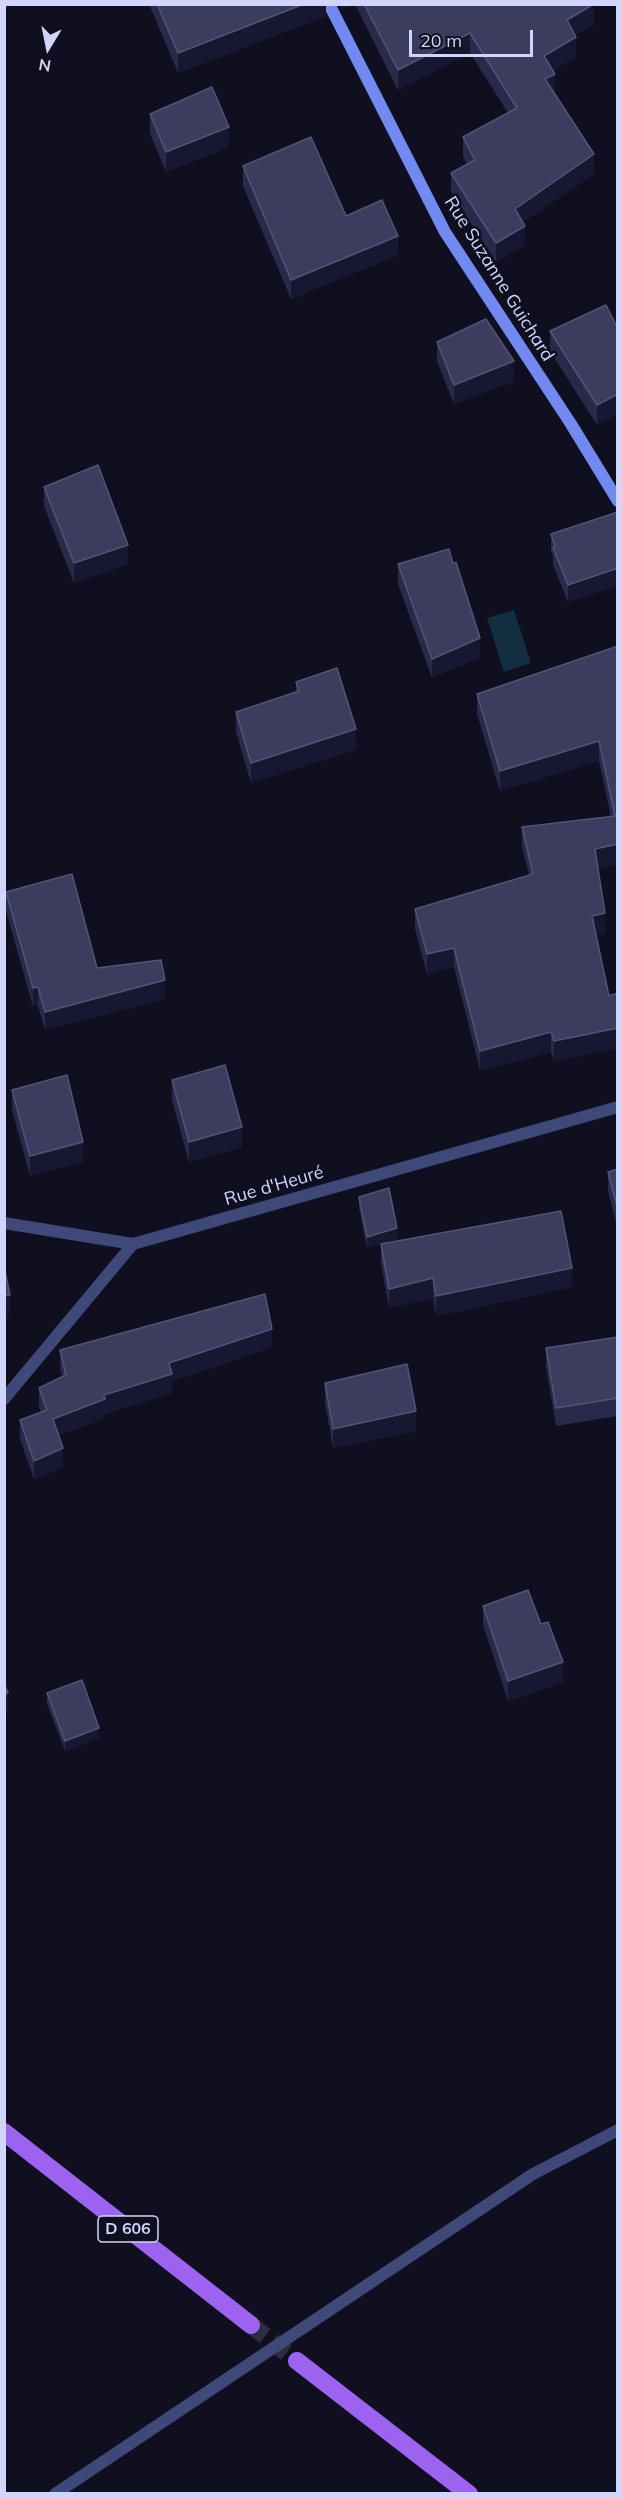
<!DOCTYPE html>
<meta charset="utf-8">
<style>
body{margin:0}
#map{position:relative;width:622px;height:2498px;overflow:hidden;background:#0f0f1f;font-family:Mulish,sans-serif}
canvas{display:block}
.frame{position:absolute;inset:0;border:6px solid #d1d5fb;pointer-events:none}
.north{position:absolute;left:18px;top:18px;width:60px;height:60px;-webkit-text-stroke:4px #0f0f1f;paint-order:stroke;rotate:190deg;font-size:16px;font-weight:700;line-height:24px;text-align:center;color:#d1d5fb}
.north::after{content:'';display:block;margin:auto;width:21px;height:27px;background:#d1d5fb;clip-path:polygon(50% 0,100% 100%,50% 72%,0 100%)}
.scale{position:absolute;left:409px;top:30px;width:124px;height:27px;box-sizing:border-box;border:3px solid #d1d5fb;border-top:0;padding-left:8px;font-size:18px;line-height:21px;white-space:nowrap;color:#d1d5fb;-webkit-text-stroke:4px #0f0f1f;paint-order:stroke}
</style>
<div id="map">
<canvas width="622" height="2498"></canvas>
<div class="frame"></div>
<div class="north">N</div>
<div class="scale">20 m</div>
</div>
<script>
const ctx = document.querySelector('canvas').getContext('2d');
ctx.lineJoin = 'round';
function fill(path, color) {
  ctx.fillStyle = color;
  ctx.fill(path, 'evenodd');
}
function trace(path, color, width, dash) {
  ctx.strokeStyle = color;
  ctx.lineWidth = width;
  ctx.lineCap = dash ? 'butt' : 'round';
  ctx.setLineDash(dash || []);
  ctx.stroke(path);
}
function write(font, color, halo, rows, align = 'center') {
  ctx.font = font + ' Mulish,sans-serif';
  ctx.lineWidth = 5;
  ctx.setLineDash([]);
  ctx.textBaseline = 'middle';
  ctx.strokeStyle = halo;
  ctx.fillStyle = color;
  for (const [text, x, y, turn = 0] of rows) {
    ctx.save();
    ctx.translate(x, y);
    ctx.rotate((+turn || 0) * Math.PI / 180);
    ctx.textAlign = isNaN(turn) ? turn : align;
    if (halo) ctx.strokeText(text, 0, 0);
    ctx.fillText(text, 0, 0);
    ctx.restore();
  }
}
const water = new Path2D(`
 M514,610l17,53 -27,9 -17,-54z`);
const primaryTunnel = new Path2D(`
 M251,2325l46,36`);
const street = new Path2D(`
 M4,1223l129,21
 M4,1399l129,-155 485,-137
 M55,2494l478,-320 85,-44`);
const secondary = new Path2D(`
 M329,4l116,228 126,192 47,77`);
const primary = new Path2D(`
 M4,2132l247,193
 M297,2361l172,133`);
const wall = new Path2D(`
 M149,4h177v12l-148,57z
 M355,4h239v20l-19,11 1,21 -23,14 1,23 40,81 -71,48 2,23 -29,17 -45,-70v-19l16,-9 -4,-7v-20l45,-24 -38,-60 -72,37z
 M150,114l79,33 -63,25 -16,-39z
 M243,166l103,50 52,39 -107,44 -48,-113z
 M618,329l-21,96 -47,-74v-20z
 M437,342l77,39 -60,23 -17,-43z
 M44,487l84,77 -54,19 -30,-77z
 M618,512v73l-50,17 -15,-37v-9l-2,-5v-17z
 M398,564h55l27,93 -48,21 -34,-94z
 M618,646v218l-20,4 7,65 -9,2 13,61 9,-3v55l-64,13 -3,-9 -71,18 -26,-103 -27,7 -12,-45v-20l114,-34 -7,-28v-20l89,-10 -12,-56 -99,30 -23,-77v-20z
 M296,682l60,67 -105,34 -15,-51v-20l60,-20z
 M6,892l91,76 68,31 -120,31 -7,-24 -5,1 -27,-96z
 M172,1080l70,67 -53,15 -17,-62z
 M12,1090l71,72 -53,14 -18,-66z
 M618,1169v61l-10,-39v-19z
 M359,1197l38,42 -30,9 -8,-40z
 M381,1244l191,43 -136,29 -3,-18 -44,10 -8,-44z
 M618,1337v79l-62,10 -10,-59v-19z
 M272,1347l-100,34v12l-67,21v4l-46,17 4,32 -29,12 -14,-40v-19l21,-8 -2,-6v-18l23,-11 -2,-8v-19z
 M325,1383l91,48 -83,17 -8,-45z
 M483,1606l80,76 -55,19 -25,-76z
 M47,1693l52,45 -34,13 -18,-47z`);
const shadedWall = new Path2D(`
 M304,4h22v12l-148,57v-20z
 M341,4h13l-13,6z
 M594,4v20l-27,15v-19z
 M470,33v20l-72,37v-20z
 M576,37v19l-32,19v-19z
 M555,74v19l-10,6v-20z
 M229,127v20l-63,25v-20z
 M594,154v20l-79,54v-19z
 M525,226v19l-29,17v-19z
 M398,236v19l-107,44v-19z
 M514,361v20l-60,23v-19z
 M618,394v20l-21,11v-20z
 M128,545v19l-54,19v-20z
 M618,568v17l-50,17v-17z
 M480,638v19l-48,21v-19z
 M356,729v20l-105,34v-20z
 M599,741v20l-99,30v-20z
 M618,844v20l-23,5v-20z
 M605,913v20l-13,3v-20z
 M454,948v19l-27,7v-20z
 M165,980v19l-120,31v-18z
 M38,987v19l-5,1v-19z
 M618,1028v20l-64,13v-20z
 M551,1032v20l-71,18v-19z
 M242,1127v20l-53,15v-20z
 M83,1142v20l-53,14v-20z
 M397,1228v11l-30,9v-11z
 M572,1268v19l-136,29v-20z
 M433,1278v20l-44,10v-19z
 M10,1295v20l-6,1v-20z
 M272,1329v18l-100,34v12l-67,21v4l-52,19v-18l51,-24 65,-32z
 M416,1411v20l-83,17v-19z
 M63,1448v19l-29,12v-18z
 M563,1662v20l-55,19v-20z
 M8,1693v19l-4,1v-19z
 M99,1728v10l-34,13v-10z`);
const building = new Path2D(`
 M157,4h147l-126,49z
 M364,4h230l-27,16 9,17 -32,19 11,18 -10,5 49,75 -79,55 10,17 -29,17 -45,-70 24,-13 -12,-23 54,-29 -47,-75 -72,37z
 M212,87l17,40 -63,25 -16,-38z
 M311,137l35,79 36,-16 16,36 -107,44 -48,-114z
 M606,305l12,24v65l-21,11 -47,-74z
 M486,319l28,42 -60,24 -17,-43z
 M98,465l30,80 -54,18 -30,-76z
 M618,512v56l-50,17 -15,-37 2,-2 -4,-12z
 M449,549l4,15 3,-2 24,76 -48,21 -34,-95z
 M618,646v198l-23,5 10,64 -13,3 17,80 9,-3v35l-64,13 -3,-9 -71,19 -26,-103 -27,6 -12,-45 118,-35 -11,-47 93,-11 -16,-75 -99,30 -23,-77z
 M337,668l19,61 -105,34 -15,-51 63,-21 -3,-9z
 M72,874l25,94 64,-8 4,20 -120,32 -7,-25 -5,1 -27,-96z
 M225,1065l17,62 -53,15 -17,-62z
 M67,1075l16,67 -53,14 -18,-66z
 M618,1169v41l-10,-38z
 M389,1188l8,40 -30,9 -8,-40z
 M561,1211l11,57 -136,28 -3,-18 -44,11 -8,-45z
 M4,1266l6,29 -6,1z
 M265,1294l7,35 -103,34 3,11 -68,21 1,4 -52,20 10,29 -29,13 -14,-41 27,-10 -8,-22 27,-13 -6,-25z
 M618,1337v61l-62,10 -10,-60z
 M407,1364l9,47 -83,18 -8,-46z
 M528,1590l13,34 7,-2 15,40 -55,19 -25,-75z
 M82,1680l17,48 -34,13 -18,-48z
 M4,1683l4,10 -4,1z`);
const shields = [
 [128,2229,60]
];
const shieldNames = [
 ["D 606",128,2229]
];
const streetNames = [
 ["Rue Suzanne Guichard",499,279,58],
 ["Rue d'Heuré",274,1186,-16]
];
fill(water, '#122e40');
trace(primaryTunnel, '#2c2d40', 18, [18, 9]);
trace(street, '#3e4879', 12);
trace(secondary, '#7189f1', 12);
trace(primary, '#9d63f0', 18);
fill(wall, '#292a4b');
fill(shadedWall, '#171732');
fill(building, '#3b3c5e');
trace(building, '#525477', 1.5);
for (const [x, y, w] of shields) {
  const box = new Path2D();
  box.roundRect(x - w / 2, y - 13, w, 26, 4.5);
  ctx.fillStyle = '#0f0f1f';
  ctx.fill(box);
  trace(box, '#d1d5fb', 1.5);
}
write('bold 16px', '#d1d5fb', null, shieldNames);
write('18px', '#d1d5fb', '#0f0f1f', streetNames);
</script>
